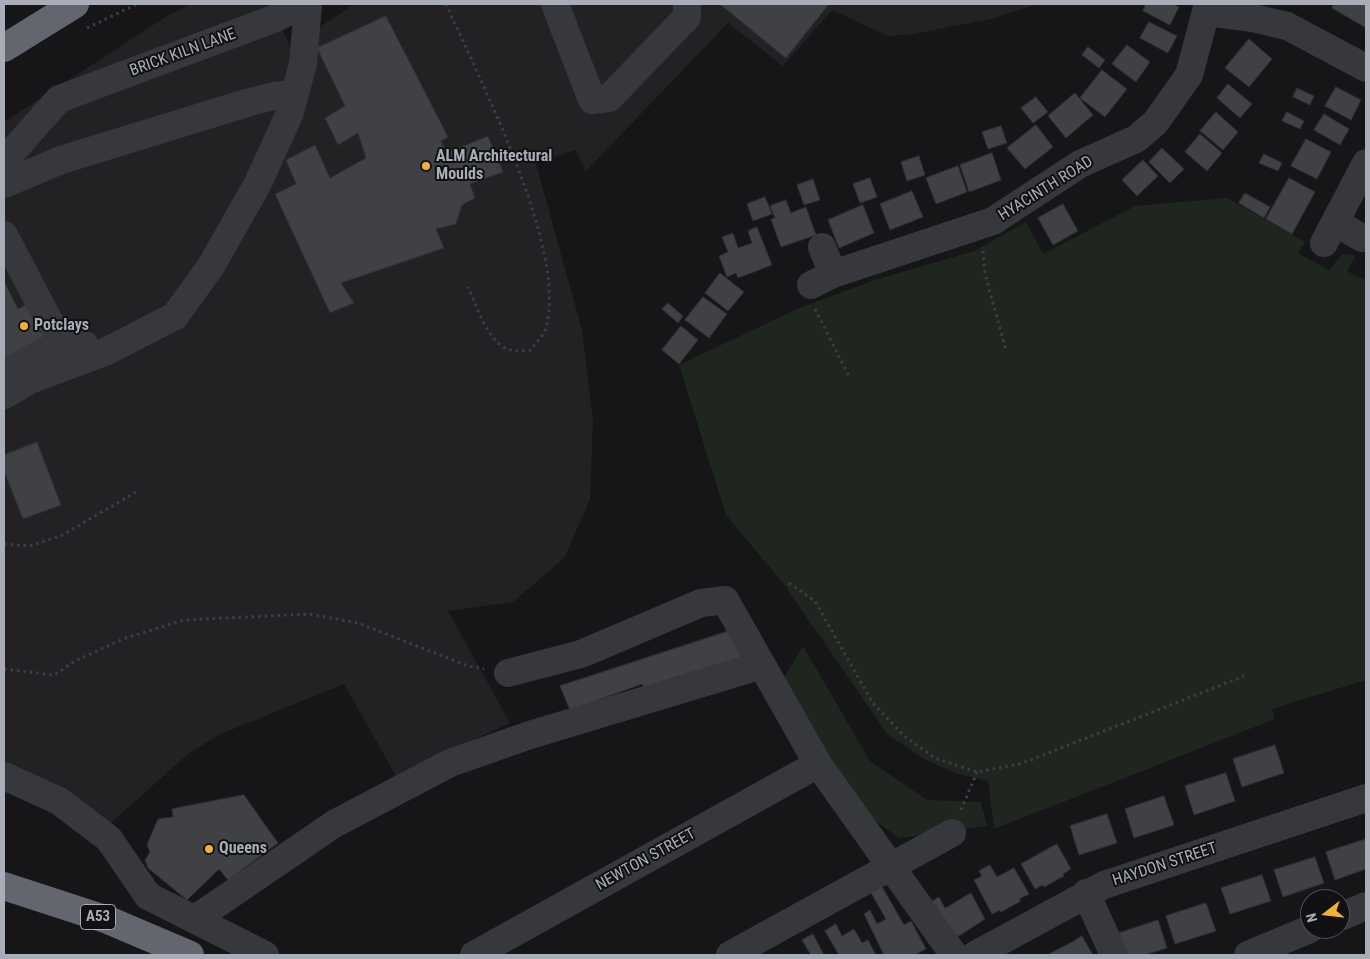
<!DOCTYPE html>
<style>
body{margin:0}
#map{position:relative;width:1370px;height:959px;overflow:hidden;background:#161618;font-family:"Roboto Condensed",sans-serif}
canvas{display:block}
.frame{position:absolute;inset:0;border:5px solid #a8adb8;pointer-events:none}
.north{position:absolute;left:1300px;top:889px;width:50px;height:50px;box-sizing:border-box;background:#111113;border:1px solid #4d4f55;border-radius:50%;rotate:254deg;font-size:14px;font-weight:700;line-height:20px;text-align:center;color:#a8adb8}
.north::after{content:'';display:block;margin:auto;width:18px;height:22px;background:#f2b134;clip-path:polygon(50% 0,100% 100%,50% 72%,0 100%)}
</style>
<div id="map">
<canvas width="1370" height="959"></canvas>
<div class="frame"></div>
<div class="north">N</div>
</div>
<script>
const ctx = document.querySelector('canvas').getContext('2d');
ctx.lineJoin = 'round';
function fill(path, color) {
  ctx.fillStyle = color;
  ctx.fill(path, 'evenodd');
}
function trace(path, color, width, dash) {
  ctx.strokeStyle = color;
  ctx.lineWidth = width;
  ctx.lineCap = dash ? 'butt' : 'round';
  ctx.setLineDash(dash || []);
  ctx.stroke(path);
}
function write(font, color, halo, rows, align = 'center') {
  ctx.font = font + ' "Roboto Condensed",sans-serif';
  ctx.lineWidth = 4;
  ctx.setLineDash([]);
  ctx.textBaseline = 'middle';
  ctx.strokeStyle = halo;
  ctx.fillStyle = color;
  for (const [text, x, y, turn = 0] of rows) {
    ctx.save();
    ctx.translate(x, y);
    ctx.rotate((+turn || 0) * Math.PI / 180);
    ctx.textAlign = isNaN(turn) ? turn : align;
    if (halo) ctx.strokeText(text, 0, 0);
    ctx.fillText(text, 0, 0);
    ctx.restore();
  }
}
const built = new Path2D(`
 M190,4h81l19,43 64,-43h684l-47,15 -78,15 -25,2 -56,-26 -49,56 -55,-43 -142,148 -11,-21 -39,14 46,166 11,90 -3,79 -25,58 -52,45 -65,9 62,112 -114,53 -52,-92 -123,50 -32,19 -78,70 -107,-60v-641l163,-106z`);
const green = new Path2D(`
 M1227,198l78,44 -7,11 31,17 13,-16 14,1 -9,16 19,10v399l-94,29 3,10 -281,110 -6,-48 -33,-8 -31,-14 -36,-24 -105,-152 -57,-68 -47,-150 120,-57 76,-28 99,-29 52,-29 17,32 92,-48z
 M803,646l67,115 57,39 54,2 6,24 -88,12 -34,-25 -83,-132z`);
const building = new Path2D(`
 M720,4h109l-43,54z
 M1146,4h26l7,3 -9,18 -27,-14z
 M1334,4h32v24l-34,-20z
 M386,16l62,121 -7,4 5,12 42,-17 15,36 -33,12 5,14 -13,7 -6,19 -20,5 8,19 -103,35 13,20 -24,10 -55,-119 21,-10 -10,-24 29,-15 15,33 36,-20 -8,-25 -20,12 -13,-27 20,-12 -28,-58z
 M1149,22l28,14 -9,17 -28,-15z
 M1249,39l23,20 -23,28 -24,-19z
 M1127,45l23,17 -14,20 -24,-18z
 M1088,47l17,13 -6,8 -17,-13z
 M1102,70l25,19 -22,28 -25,-19z
 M1228,84l24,20 -12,14 -23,-20z
 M1336,87l25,13 -10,20 -26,-14z
 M1297,88l17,8 -4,9 -17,-8z
 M1075,93l18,22 -27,23 -18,-22z
 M1036,97l12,15 -15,11 -12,-15z
 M1216,112l22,20 -15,18 -23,-19z
 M1287,112l17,9 -4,8 -18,-8z
 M1324,114l25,15 -9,16 -26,-15z
 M1036,125l17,22 -28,22 -18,-21z
 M1001,126l6,17 -19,6 -6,-17z
 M1200,134l22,19 -15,18 -22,-19z
 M1306,139l25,13 -14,27 -26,-13z
 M1162,148l22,21 -14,14 -21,-21z
 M992,153l9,27 -32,12 -9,-27z
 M1264,154l18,9 -4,8 -19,-8z
 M919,156l6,19 -18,6 -6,-19z
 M1143,160l15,16 -21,20 -15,-16z
 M958,166l9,26 -31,12 -10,-26z
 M870,178l7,19 -17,6 -7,-19z
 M1289,178l26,14 -23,42 -26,-15z
 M813,179l7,21 -16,5 -7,-20z
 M912,191l11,26 -33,13 -10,-26z
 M1245,193l25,14 -6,11 -25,-15z
 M765,197l7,17 -19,7 -6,-17z
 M786,200l5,13 15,-6 10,28 -35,12 -10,-28 4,-1 -5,-12z
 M1063,204l15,27 -25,14 -15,-27z
 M863,205l11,28 -35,15 -11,-28z
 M757,227l15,38 -34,13 -2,-5 -9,4 -8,-21 9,-4 -6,-15 11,-4 5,15 14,-5 -4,-12z
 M720,273l24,19 -16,19 -23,-18z
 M4,281l14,28 14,-7 19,41 -47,25z
 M703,297l24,17 -18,24 -24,-18z
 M668,303l15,13 -5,7 -16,-14z
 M681,326l17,14 -19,24 -17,-14z
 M37,442l24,63 -38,14 -19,-48v-16z
 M732,630l11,33 -96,30 -5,-9 -72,26 -10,-24z
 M1275,745l9,28 -42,14 -9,-28z
 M1226,773l9,28 -41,14 -9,-29z
 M244,795l34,48 -50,37 -9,-11 -32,31 -39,-32 -3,-8 5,-8 -3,-7 11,-26 15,-2 -1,-8z
 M1164,796l10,29 -40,13 -9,-29z
 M1107,814l10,29 -38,12 -9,-29z
 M1366,839v30l-31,11 -9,-28z
 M1057,844l14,25 -8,5 1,2 -20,11 -1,-2 -8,4 -14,-25z
 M1315,857l9,26 -41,14 -9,-27z
 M990,865l7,12 17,-9 15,26 -10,5 2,2 -20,11 -1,-2 -8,4 -18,-34 8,-4 -3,-5z
 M1262,875l9,26 -41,13 -9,-26z
 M881,885l23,40 7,-4 15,28 -12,6h-30l-20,-41 6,-4 7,14 9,-5 -16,-28z
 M971,893l14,26 -26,17 -1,-1 -9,4 -20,-36 10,-6 6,11z
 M1206,903l10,28 -41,13 -9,-28z
 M1158,920l9,28 -23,7h-18l-7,-22z
 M836,924l6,12 12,-7 8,14 6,-3 8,15h-37l-14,-24z
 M813,934l11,21h-13l-9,-15z
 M1082,936l11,19h-46l25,-13z`);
const path = new Path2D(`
 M446,4c33,75 122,245 100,324 -2,8 -11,15 -15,22 -6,0 -14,2 -20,0 -22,-4 -35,-45 -43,-63
 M87,28l50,-24
 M983,251l2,23 21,76
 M815,309l35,69
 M4,544l25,2 32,-10 75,-44
 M789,583l26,18 57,101 32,34 31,22 42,14 46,-9 221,-87
 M4,669l50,6 21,-14 48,-22 61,-19 125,-6 49,9 110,43 16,3
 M961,810l16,-38`);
const minor = new Path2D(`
 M555,4l37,96 17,-2 78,-81v-13
 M1207,12l46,6 34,8 79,42
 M4,161l55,-62 217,-81 29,-14
 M4,184l57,-24 189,-58 24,-6 21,-2
 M1335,222l27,16
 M4,235l46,88 18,16
 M1324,243l42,-80
 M822,247l11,27
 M811,285l22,-11 160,-53 87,-57 56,-25 19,-16 34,-48 19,-71
 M4,373l64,-34 17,6
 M4,395l26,-15 75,-28 70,-36 36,-50 46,-81 32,-70 14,-51 5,-60
 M508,673l73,-19 120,-51 24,-3 93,164 136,191
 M4,776l55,25 50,38 39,57 117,59
 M1086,893l28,62
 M1340,917l26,-11
 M195,919l139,-95 116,-61 80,-28 232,-70
 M474,955l344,-191
 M730,955l222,-122
 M975,955l129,-70 262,-87
 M1248,955l62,-26`);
const highway = new Path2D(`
 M4,48l71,-44
 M4,886l104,34 82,35`);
const markers = [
 [426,166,5,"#f2b134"],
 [24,326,5,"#f2b134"],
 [209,849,5,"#f2b134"]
];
const shields = [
 [98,917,35]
];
const shieldNames = [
 ["A53",98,917]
];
const streetNames = [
 ["BRICK KILN LANE",183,53,-20],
 ["HYACINTH ROAD",1046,189,-32],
 ["NEWTON STREET",646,860,-29],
 ["HAYDON STREET",1165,865,-18]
];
const poiNames = [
 ["ALM Architectural",436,157],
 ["Moulds",436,175],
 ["Potclays",34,326],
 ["Queens",219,849]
];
fill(built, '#222225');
fill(green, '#1e261f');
fill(building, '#404145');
trace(building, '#303034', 1);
trace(path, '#3d3f44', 3, [2.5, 4]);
trace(minor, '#37383d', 28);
trace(highway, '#63666e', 28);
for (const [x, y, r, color] of markers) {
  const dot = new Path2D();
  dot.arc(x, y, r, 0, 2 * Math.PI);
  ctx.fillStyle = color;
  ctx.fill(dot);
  trace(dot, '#111113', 2);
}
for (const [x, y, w] of shields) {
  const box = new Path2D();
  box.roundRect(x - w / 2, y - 12.5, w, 25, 4);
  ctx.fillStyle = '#111113';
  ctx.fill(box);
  trace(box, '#a8adb8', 1);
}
write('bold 15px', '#a8adb8', null, shieldNames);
write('16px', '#a8adb8', '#111113', streetNames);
write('bold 16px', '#a8adb8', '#111113', poiNames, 'left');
</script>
